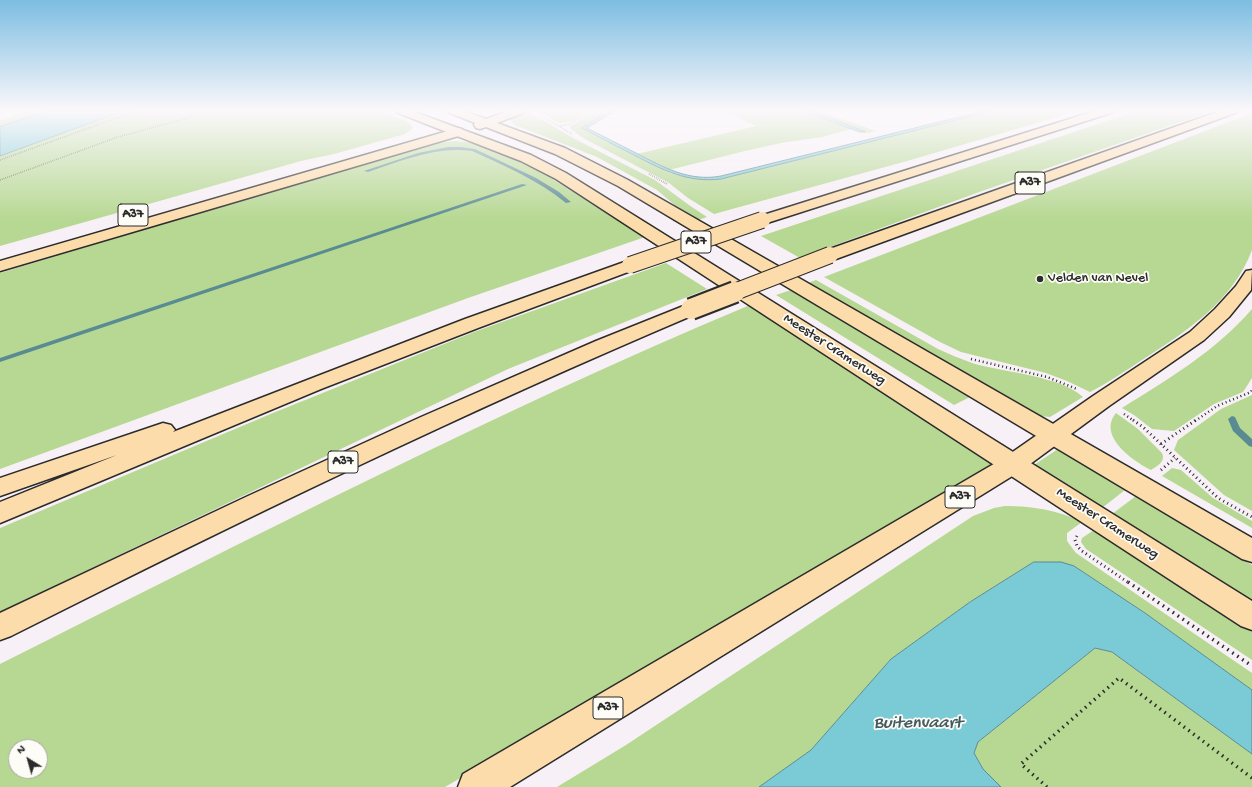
<!DOCTYPE html>
<style>
body{margin:0}
#map{position:relative;width:1252px;height:787px;overflow:hidden;background:#f7f0f6;font-family:"Gochi Hand",sans-serif}
canvas{display:block}
.north{position:absolute;left:8px;top:739px;width:40px;height:40px;box-sizing:border-box;background:#fdfcf7;border:1px solid #a9a8a5;border-radius:50%;rotate:323deg;font-size:11px;font-weight:700;line-height:16px;text-align:center;color:#2b2b2b}
.north::after{content:'';display:block;margin:auto;width:14px;height:18px;background:#2b2b2b;clip-path:polygon(50% 0,100% 100%,50% 72%,0 100%)}
</style>
<div id="map">
<canvas width="1252" height="787"></canvas>
<div class="north">N</div>
</div>
<script>
const ctx = document.querySelector('canvas').getContext('2d');
ctx.lineJoin = 'round';
function fill(path, color) {
  ctx.fillStyle = color;
  ctx.fill(path, 'evenodd');
}
function trace(path, color, width, dash) {
  ctx.strokeStyle = color;
  ctx.lineWidth = width;
  ctx.lineCap = dash ? 'butt' : 'round';
  ctx.setLineDash(dash || []);
  ctx.stroke(path);
}
function write(font, color, halo, rows, align = 'center') {
  ctx.font = font + ' "Gochi Hand",sans-serif';
  ctx.lineWidth = 3.5;
  ctx.setLineDash([]);
  ctx.textBaseline = 'middle';
  ctx.strokeStyle = halo;
  ctx.fillStyle = color;
  for (const [text, x, y, turn = 0] of rows) {
    ctx.save();
    ctx.translate(x, y);
    ctx.rotate((+turn || 0) * Math.PI / 180);
    ctx.textAlign = isNaN(turn) ? turn : align;
    if (halo) ctx.strokeText(text, 0, 0);
    ctx.fillText(text, 0, 0);
    ctx.restore();
  }
}
const green = new Path2D(`
 M34,111h14l-48,16v-5z
 M123,111h257l27,10 6,7 -8,6 -71,20 -33,7 -301,85v-90z
 M524,111h5l10,9 2,-1 34,20 80,41 34,25 18,12 -9,3 -20,-12 -21,-18 -60,-33 -82,-32 -5,-5 1,-3z
 M539,111h51l-19,11 -12,1z
 M597,111h13l-28,16 88,46 10,3 41,3 272,-68h85l-171,50 -193,53 -26,-16 -19,-15 -86,-45 -12,-9 -1,-2 2,-2z
 M725,111h78l49,18 -30,8 -41,6 -36,8 -76,19 -32,-16 119,-28z
 M811,111h8l57,20 -8,2z
 M1137,111h75l-230,80 -182,67 -39,-22z
 M1252,113v137c-19,51 -66,82 -110,110 -17,11 -34,23 -52,32l-23,-11 -21,-8 -85,-21 -21,-10 -116,-65z
 M455,141l21,2 62,27 107,67 -177,61 -468,171v-196l427,-129z
 M666,263l41,26 -199,80 -508,243v-84l273,-115 201,-81z
 M816,280l122,69c11,5 23,10 34,14 30,9 89,13 111,34l-33,20 -11,-1 -231,-133z
 M791,290l179,107 -16,8 -178,-110z
 M750,305l246,159 -551,323h-445v-123c248,-124 494,-252 750,-359zM16,747h24v24h-24z
 M1252,309v69l-9,14 -29,12 -40,27 -22,-2 -18,-14 -12,-7c46,-29 94,-57 130,-99z
 M1252,395v116l-28,-16 -50,-45 4,-10 43,-31z
 M1116,413l22,16 24,24c4,9 -5,13 -11,17 -18,-9 -54,-34 -35,-57z
 M1058,449l67,41 -23,18 -68,-43z
 M1172,468l9,2 32,28 39,23v7l-90,-52z
 M1136,496l116,69v37l-140,-88z
 M1005,506c27,0 53,4 77,16l-15,11v8l9,12 176,120v17l-107,-77 -71,-47 -40,-4 -64,40 -79,57 -80,91 -52,37h-202l69,-42 347,-229 21,-8z
 M1094,530l158,102v28l-166,-111 -5,-7 1,-4z
 M1095,648l17,4 140,102v33h-251l-18,-18 -9,-16 4,-11z`);
const water = new Path2D(`
 M48,111h75l-123,45v-29z
 M610,111h5l-28,17c16,8 33,17 49,25 27,14 53,29 85,23l262,-65h10l-272,68c-34,4 -58,-9 -87,-24 -18,-9 -35,-18 -52,-27z
 M803,111h8l55,21h-6z
 M1034,562h27l13,4 71,47 107,77v64l-140,-102 -17,-4 -117,94 -4,11 9,16 18,18h-242l52,-37 80,-91 79,-57z`);
const stream = new Path2D(`
 M448,147h13l14,2 61,29 23,14 12,10 -5,1c-28,-23 -61,-37 -94,-52 -36,-5 -71,10 -104,21l-4,-1 54,-18z
 M522,184l5,1 -527,177v-4z
 M1232,416l3,1 5,11 12,11v8l-3,-1 -16,-15 -5,-12z`);
const pathFar3 = new Path2D(`
 M545,118l27,16
 M0,121l31,-10
 M560,126l10,-2 23,-13
 M0,160l136,-49
 M649,174l18,10
 M0,180l118,-43 70,-19 7,-7`);
const pathFar2 = new Path2D(`
 M971,359l76,18 30,12
 M1124,414l10,7
 M1195,421l22,-15 34,-14 1,-2`);
const pathFar1 = new Path2D(`
 M1133,420l10,7 75,71 34,19
 M1161,444l35,-24
 M1161,470l14,-12
 M1077,536l-2,4 2,6 5,5 47,32`);
const path = new Path2D(`
 M1128,582l124,84
 M1047,787l-26,-23 98,-86 133,100`);
const major = new Path2D(`
 M396,111h16l119,44 35,18 686,428v29l-11,-4 -685,-447 -35,-18 -123,-48z
 M448,111h16l22,8 22,-8h17l-2,2 -26,10 68,25 63,32 624,358v24l-10,-3 -624,-373 -63,-32 -69,-27 -6,2 -4,-1 -2,-3 1,-2 -25,-10z`);
const highway = new Path2D(`
 M1095,111h18l-2,2 -344,110 -5,2 -5,-2 -3,-3 3,-3z
 M1220,111h17l-2,2 -399,146 -6,1 -6,-1 -2,-4 2,-4z
 M458,128l4,1 2,3 -2,3 -462,136v-10z
 M630,260l6,1 3,4 -3,4 -158,59 -157,61 -321,134v-21l117,-47 -117,41v-18l163,-55 8,2 4,5 -2,2 292,-113z
 M1252,270l-1,20 -22,27 -25,23 -95,66 -87,64 -512,317h-52l5,-13 541,-316 89,-62 97,-64 25,-23 21,-23 10,-15z
 M691,303l7,2 2,4 -2,4c-234,99 -461,209 -687,323l-11,4v-27l248,-117 173,-79 175,-76z`);
const highwayBridgeFar1 = new Path2D(`
 M630,265l132,-45
 M732,293l98,-38`);
const highwayBridge = new Path2D(`
 M691,309l44,-17`);
const markers = [
 [1040,279,4,"#2b2b2b"]
];
const shields = [
 [1030,183,30],
 [133,215,30],
 [696,242,30],
 [343,462,30],
 [960,497,30],
 [608,708,30]
];
const shieldNames = [
 ["A37",1030,183],
 ["A37",133,215],
 ["A37",696,242],
 ["A37",343,462],
 ["A37",960,497],
 ["A37",608,708]
];
const poiNames = [
 ["Velden van Nevel",1048,279]
];
const streetNames = [
 ["Meester Cramerweg",834,350,33],
 ["Meester Cramerweg",1107,524,33]
];
const nearWaternames = [
 ["Buitenvaart",918,724]
];
fill(green, '#b6d892');
fill(water, '#7bcbd6');
trace(water, '#5b8b92', 1);
fill(stream, '#5b8b92');
trace(major, '#2b2b2b', 3);
trace(highway, '#2b2b2b', 3);
trace(pathFar3, '#2b2b2b', 1.5, [0.5, 1.5]);
trace(pathFar2, '#2b2b2b', 2.5, [1, 3]);
trace(pathFar1, '#2b2b2b', 3, [1, 3.5]);
trace(path, '#2b2b2b', 3.5, [1.5, 4.5]);
fill(major, '#fddcac');
fill(highway, '#fddcac');
trace(highwayBridgeFar1, '#2b2b2b', 18, []);
trace(highwayBridge, '#2b2b2b', 24, []);
trace(highwayBridgeFar1, '#fddcac', 16);
trace(highwayBridge, '#fddcac', 20);
const sky = ctx.createLinearGradient(0, 0, 0, 221);
sky.addColorStop(0, '#7cbde1');
sky.addColorStop(0.5, '#fbf8fb');
sky.addColorStop(1, '#fbf8fb00');
ctx.fillStyle = sky;
ctx.fillRect(0, 0, 1252, 221);
for (const [x, y, r, color] of markers) {
  const dot = new Path2D();
  dot.arc(x, y, r, 0, 2 * Math.PI);
  ctx.fillStyle = color;
  ctx.fill(dot);
  trace(dot, '#fdfcf7', 1.5);
}
for (const [x, y, w] of shields) {
  const box = new Path2D();
  box.roundRect(x - w / 2, y - 11, w, 22, 3);
  ctx.fillStyle = '#fdfcf7';
  ctx.fill(box);
  trace(box, '#2b2b2b', 1);
}
write('bold 13px', '#2b2b2b', null, shieldNames);
write('14px', '#2b2b2b', '#fdfcf7', poiNames, 'left');
write('14px', '#2b2b2b', '#fdfcf7', streetNames);
write('italic 18px', '#435b5e', '#fdfcf7', nearWaternames);
</script>
